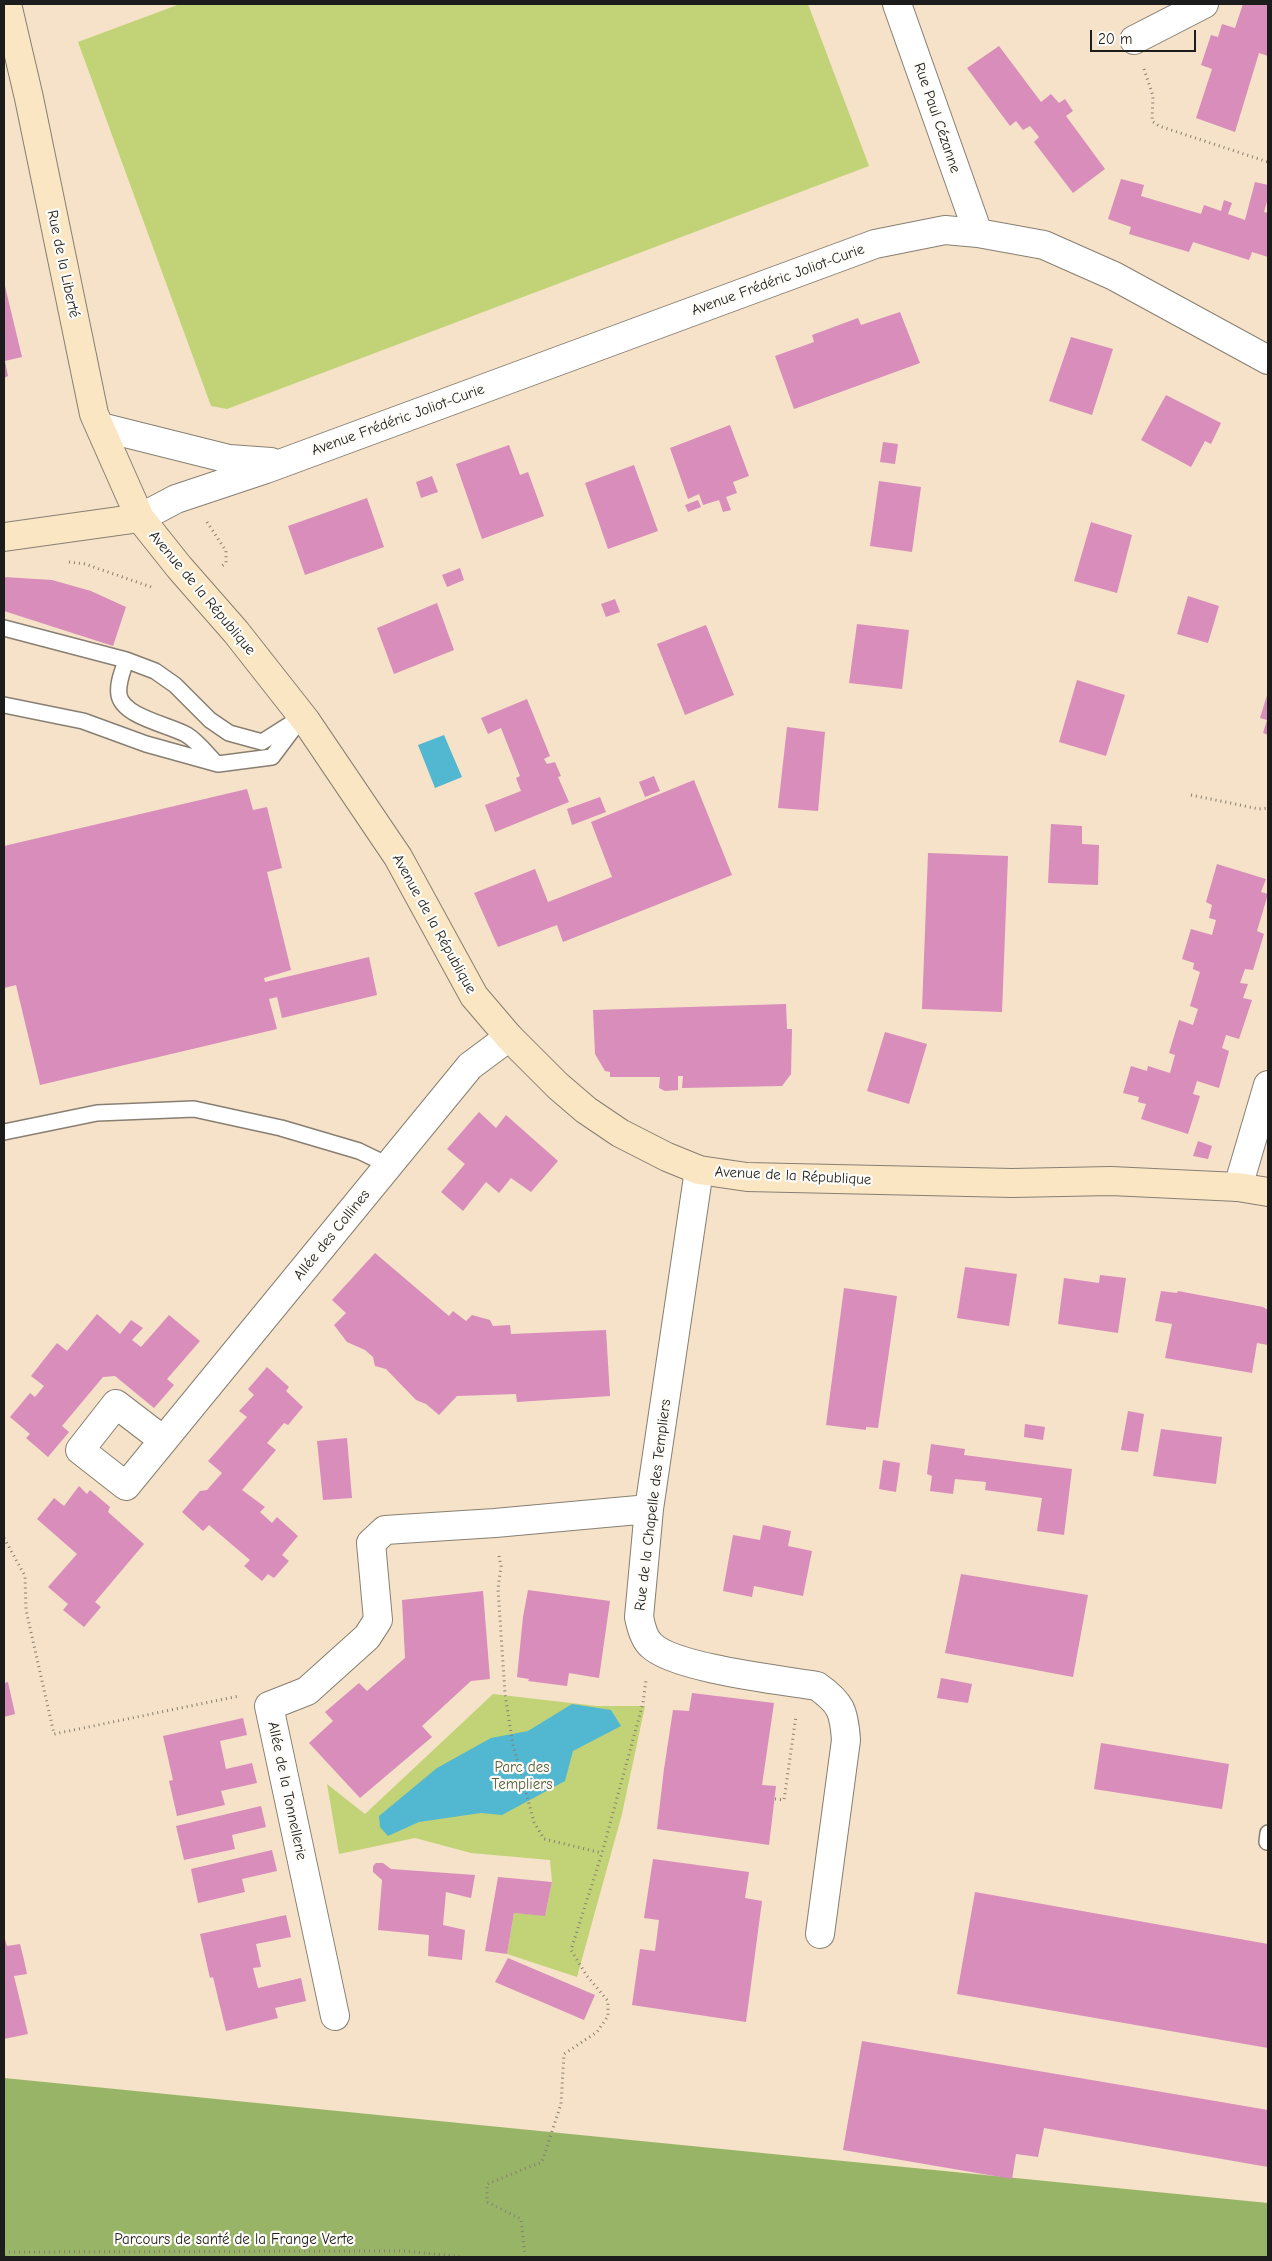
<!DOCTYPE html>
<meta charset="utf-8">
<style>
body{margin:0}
#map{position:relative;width:1272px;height:2261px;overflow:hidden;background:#f5e2c8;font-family:"Comic Neue",sans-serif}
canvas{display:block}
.frame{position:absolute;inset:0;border:5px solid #1c1c1c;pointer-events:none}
.scale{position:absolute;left:1090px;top:30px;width:106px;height:22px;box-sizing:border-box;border:2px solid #1c1c1c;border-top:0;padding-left:6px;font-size:15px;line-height:18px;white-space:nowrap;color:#1c1c1c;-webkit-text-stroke:4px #fdfcf7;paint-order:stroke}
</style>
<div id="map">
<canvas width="1272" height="2261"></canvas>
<div class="frame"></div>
<div class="scale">20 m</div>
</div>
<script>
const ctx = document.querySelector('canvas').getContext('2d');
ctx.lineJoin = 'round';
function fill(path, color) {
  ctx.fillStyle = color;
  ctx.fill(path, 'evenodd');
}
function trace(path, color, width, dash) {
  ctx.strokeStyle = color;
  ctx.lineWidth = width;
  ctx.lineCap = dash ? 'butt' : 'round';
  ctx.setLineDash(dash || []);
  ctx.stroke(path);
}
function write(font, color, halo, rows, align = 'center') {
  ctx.font = font + ' "Comic Neue",sans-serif';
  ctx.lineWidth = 4.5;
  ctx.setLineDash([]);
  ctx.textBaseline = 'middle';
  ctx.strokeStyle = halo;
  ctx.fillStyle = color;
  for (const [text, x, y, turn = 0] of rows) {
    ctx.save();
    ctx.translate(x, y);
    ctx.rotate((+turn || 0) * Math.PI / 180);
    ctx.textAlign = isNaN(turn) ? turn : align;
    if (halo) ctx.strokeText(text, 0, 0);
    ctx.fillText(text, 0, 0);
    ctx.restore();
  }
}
const green = new Path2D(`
 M180,4h628l61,162 -642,243 -16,-3 -133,-364z
 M493,1694l104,12h48l-23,108 -45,163 -70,-23 7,-41 31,2 7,-33 -2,-22 -79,-7 -56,-15 -76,16 -12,-70 38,30z`);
const forest = new Path2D(`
 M4,2078l1264,125v54h-1264z`);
const water = new Path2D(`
 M444,735l18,42 -27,11 -17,-43z
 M572,1704l39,6 10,16 -48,25 -8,30 -63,34 -21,-2 -62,9 -31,14 -8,-9 -1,-11 58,-48 54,-30 37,-7z`);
const building = new Path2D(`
 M1243,4h25v52l-9,-3 -24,79 -39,-14 16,-49 -11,-4 10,-30 7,2 4,-13 13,4z
 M999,46l42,56 10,-8 8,9 6,-4 8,12 -7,5 39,53 -32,24 -39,-51 5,-5 -9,-11 -7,4 -7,-9 -6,5 -43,-58z
 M1121,179l23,6 -3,11 60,18 3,-9 17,6 3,-11 8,3 -4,11 17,6 10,-38 13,3v13l-4,14 4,1v44l-16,-5 -3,8 -56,-18 -4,10 -60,-18 2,-7 -23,-8z
 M4,282l18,75 -17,4 3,15 -4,2z
 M900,312l20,51 -126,46 -19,-53 39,-14 -2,-7 46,-17 3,7z
 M1071,337l42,12 -21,66 -43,-14z
 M1166,395l55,28 -10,21 -6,-3 -14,26 -50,-27z
 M730,425l19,51 -16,6 4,11 -11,4 5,13 -8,2 -4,-12 -16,5 -4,-11 -11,5 -18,-51z
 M883,442l15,2 -3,20 -15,-2z
 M509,445l11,30 8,-3 16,44 -62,23 -26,-75z
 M634,465l24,66 -50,18 -23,-66z
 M432,476l6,16 -17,6 -5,-16z
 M879,481l42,6 -9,65 -42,-6z
 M367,498l17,49 -79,28 -17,-49z
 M698,500l3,7 -13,5 -3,-7z
 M1091,522l41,13 -15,58 -43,-12z
 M460,568l4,12 -17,7 -5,-12z
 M4,577l48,3 39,11 35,16 -13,39 -109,-35z
 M1188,596l31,10 -11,37 -31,-9z
 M615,599l5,13 -14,5 -5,-13z
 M437,603l17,47 -60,24 -17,-46z
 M857,624l52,6 -7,59 -53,-6z
 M706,625l28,70 -49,20 -28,-71z
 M1077,680l48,15 -19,61 -47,-14z
 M1268,692v43l-5,-2 4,-13 -7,-2z
 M527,699l23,57 -6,3 3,5 8,-2 6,14 -3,1 11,25 -74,30 -10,-27 36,-14 -5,-13 4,-2 -19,-48 -13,6 -7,-16z
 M787,727l38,5 -7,79 -40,-3z
 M654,776l6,15 -15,6 -6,-15z
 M694,780l38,95 -169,67 -6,-17 -59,22 -24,-54 61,-24 13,33 64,-25 -21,-55z
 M247,789l6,21 14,-3 15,61 -15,4 24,98 -27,8 1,4 104,-25 8,38 -95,23 -5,-21 -8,2 8,30 -237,56 -24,-100 -12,3v-142z
 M600,797l6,15 -34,13 -5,-16z
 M1051,824l31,2v18l17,1 -1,40 -50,-2z
 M928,853l80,3 -6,156 -80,-3z
 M1217,864l49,15 -5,13 7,2 -11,37 7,3 -11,36 -8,-1 -5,14 8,1 -5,14 9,2 -13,39 -13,-4 -4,13 7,3 -10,37 -22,-7 -4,13 7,2 -12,38 -47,-15 5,-15 -8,-2 1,-5 -16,-4 8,-27 16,5 1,-5 22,7 5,-18 -6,-2 10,-33 14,5 5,-16 -8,-3 10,-34 -7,-3 1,-6 -12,-4 9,-30 21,6 4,-15 -7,-2 3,-13 -6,-3z
 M786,1004l1,25h5l-1,45 -9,12 -100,2 1,-12h-5v14l-13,1 -6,-3 1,-11h-50v-5l-5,-1 -10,-17 -2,-44z
 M885,1032l42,12 -18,60 -42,-13z
 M479,1112l17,16 10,-13 52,46 -27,31 -20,-14 -12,15 -13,-11 -23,29 -22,-19 24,-28 -18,-15z
 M1198,1141l14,5 -4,13 -15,-3z
 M375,1253l74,63 4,-5 13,10 6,-6 18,5 3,6 17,-1 1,9 95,-4 4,66 -93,6 -1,-8 -59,2 -18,19 -13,-11 -10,-4 -30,-31 -11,-3 -2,-9 -8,-7 -18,-8 -13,-17 12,-12 -14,-13z
 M965,1267l52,7 -8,52 -52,-8z
 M1100,1275l26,3 -8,55 -60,-9 6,-46 35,5z
 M844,1288l53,8 -19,132 -12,-1v3l-40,-5z
 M1161,1291l16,2 1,-2 85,16 5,3v35l-11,-2 -5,30 -87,-15 7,-34 -17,-3z
 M97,1314l23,20 11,-14 12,8 -11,12 9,7 28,-32 31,26 -33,38 7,6 -20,23 -39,-32 -12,1 -41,49 7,6 -21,25 -22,-19 4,-4 -20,-17 20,-24 5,4 9,-11 -13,-10 26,-33 10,8z
 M267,1367l22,20 -3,4 17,16 -15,18 -4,-2 -17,20 9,7 -34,40 23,17 -5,5 12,11 5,-6 21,19 -16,19 7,6 -15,17 -6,-4 -6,7 -18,-15 6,-6 -41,-35 -6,6 -21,-19 18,-21 7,-1 15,-17 -14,-12 39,-44 -8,-6 15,-16 -6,-6z
 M1128,1411l16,3 -6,38 -17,-2z
 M1025,1424l20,3 -2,13 -19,-3z
 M1161,1429l61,8 -6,47 -63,-8z
 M347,1438l5,60 -29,2 -6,-59z
 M931,1444l34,5 -1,6 108,14 -8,66 -27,-4 5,-33 -57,-8 1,-8 -31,-3 -2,15 -23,-3 2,-15 -5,-2z
 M883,1460l17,3 -4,29 -17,-3z
 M79,1486l8,8 3,-4 20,17 -2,5 36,32 -49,58 6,5 -17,20 -21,-17 5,-6 -20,-17 29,-33 -40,-35 17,-21 10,8z
 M763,1525l28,6 -3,15 24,5 -9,45 -49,-10 -2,11 -29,-6 10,-56 27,5z
 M961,1574l127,21 -15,82 -128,-24z
 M528,1590l82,11 -11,77 -30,-5 -2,13 -39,-5 1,-2 -12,-2 6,-60z
 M483,1591l7,88 -19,2 -49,45 10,11 -72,61 -51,-55 24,-22 -8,-9 34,-29 8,8 38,-33 -3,-58z
 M941,1678l31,6 -4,19 -31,-5z
 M8,1682l7,32 -11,3v-34z
 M692,1693l82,10 -12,82 14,1 -7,59 -112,-16 7,-60 9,-59 16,1z
 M243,1718l4,17 -27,6 6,28 26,-6 5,20 -36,8 4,14 -48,11 -8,-35 4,-1 -10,-44z
 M1101,1743l128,21 -7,45 -128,-20z
 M261,1806l5,21 -34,8 3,14 -51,11 -8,-34z
 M272,1850l5,21 -35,8 3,13 -47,11 -7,-34z
 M653,1859l96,13 -4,26 17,3 -16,121 -114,-17 8,-56 15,2 4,-31 -15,-2z
 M376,1863h7l8,6 84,6 -4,23 -25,-6 -3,33 22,5 -3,30 -34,-4 1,-21 -51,-5 4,-50 -9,-8v-6z
 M498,1877l54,5 -7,34 -31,-3 -7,41 -22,-3z
 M975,1892l293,52v104l-311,-54z
 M286,1915l5,22 -35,7 5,23 -8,1 5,20 43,-10 5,23 -31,7 3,10 -52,13 -13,-54 -3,1 -10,-44z
 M4,1936l3,10 13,-2 4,16 3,14 -13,2 14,58 -24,5z
 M508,1958l87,37 -11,25 -89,-38z
 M862,2041l406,69v57l-224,-39 -6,29 -22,-3 -4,25 -169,-29z`);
const path = new Path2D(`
 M1144,69l9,27 -1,25 7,5 109,36
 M207,522l19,29v12l-4,3
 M69,562l16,2 69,24
 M1191,795l68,14 9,-1
 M4,1538l21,38 1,34 28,124 185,-38
 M499,1556l2,10 -3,23 7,105 8,51 21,77 10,17 58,14
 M775,1799l9,1 12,-84
 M4,2252l402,-1 57,6
 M4,2256l1,1
 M525,2257l-4,-38 -34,-17v-18l55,-22 19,-58 3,-50 33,-22 11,-16v-15l-21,-25 -16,-26 31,-97 41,-150 3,-23`);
const lane = new Path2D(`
 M4,628l122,32 29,11 20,14 35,35 19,13 33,9 41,-26
 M126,660c-3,11 -9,23 -7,35 4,22 51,30 68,40 10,6 20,19 28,27
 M4,705l79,16 63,23 72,20 54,-7 24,-32
 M4,1132l93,-19 97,-4 87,19 78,23 29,14
 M1267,1842l1,-9`);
const street = new Path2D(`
 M897,4l81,229
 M1134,40l70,-36
 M101,427l128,32 42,3
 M140,518l36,-19 90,-30 609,-225 70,-14 33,3 66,12 70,31 154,84
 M699,1170l-50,339 -10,108c2,10 5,22 12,28 22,23 130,35 166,41 24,17 27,25 29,54l-26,194
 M1238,1187l30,-102
 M163,1440l-47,-36 -36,46 46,36 344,-420 39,-29
 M335,2016l-66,-310 38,-15 60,-54 11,-17 -7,-77 14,-13 110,-7 154,-14`);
const secondary = new Path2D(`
 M7,4l22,94 65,316 46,104 39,49 57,65 70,89 92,136 76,139 35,41 49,49 28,24 34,23 47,24 32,13 48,7 265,6 99,-2 127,6 30,5
 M4,537l136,-19`);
const streetNames = [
 ["Rue Paul Cézanne",937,118,71],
 ["Rue de la Liberté",63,264,78],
 ["Avenue Frédéric Joliot-Curie",778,280,-20],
 ["Avenue Frédéric Joliot-Curie",398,420,-20],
 ["Avenue de la République",202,593,50],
 ["Avenue de la République",434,924,61],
 ["Avenue de la République",793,1176,3],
 ["Allée des Collines",332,1235,-51],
 ["Rue de la Chapelle des Templiers",653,1505,-83],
 ["Allée de la Tonnellerie",287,1791,78],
 ["Parcours de santé de la Frange Verte",234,2240]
];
const parkNames = [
 ["Parc des",522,1768],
 ["Templiers",522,1785]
];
fill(green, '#c1d376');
fill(forest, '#98b567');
fill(water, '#52b7d0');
fill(building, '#d88dbb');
trace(lane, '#887f72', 18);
trace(street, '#887f72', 30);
trace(secondary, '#887f72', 30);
trace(path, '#887f72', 3, [1, 4]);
trace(lane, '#fff', 15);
trace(street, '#fff', 28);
trace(secondary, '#fbe6c4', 28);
write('15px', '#1c1c1c', '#fdfcf7', streetNames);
write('15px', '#565c3c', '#fdfcf7', parkNames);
</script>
